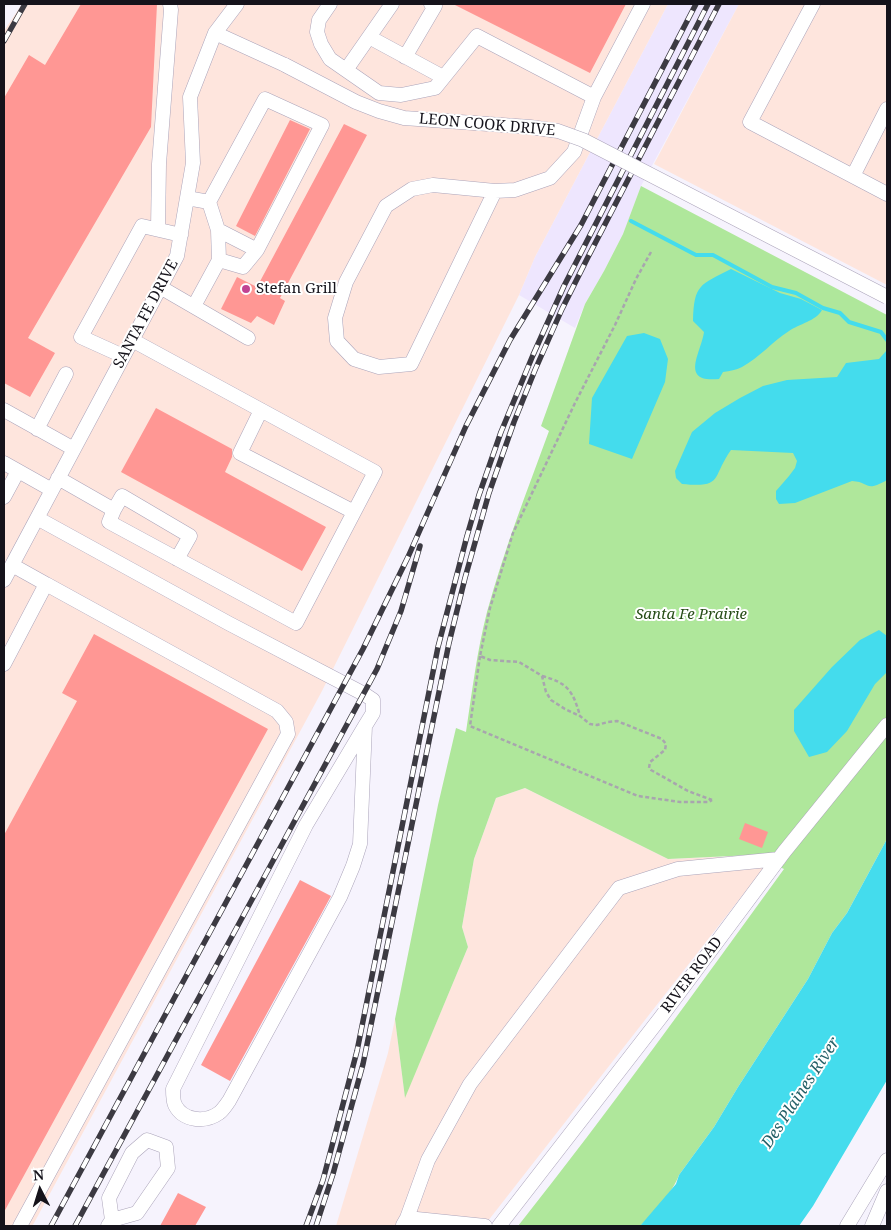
<!DOCTYPE html>
<style>
body{margin:0}
#map{position:relative;width:891px;height:1230px;overflow:hidden;background:#f6f3fd;font-family:"Noto Serif",serif}
canvas{display:block}
.frame{position:absolute;inset:0;border:5px solid #15131b;pointer-events:none}
.north{position:absolute;left:15px;top:1165px;width:50px;height:50px;-webkit-text-stroke:4px #fff;paint-order:stroke;rotate:355deg;font-size:14px;font-weight:700;line-height:20px;text-align:center;color:#15131b}
.north::after{content:'';display:block;margin:auto;width:18px;height:22px;background:#15131b;clip-path:polygon(50% 0,100% 100%,50% 72%,0 100%)}
</style>
<div id="map">
<canvas width="891" height="1230"></canvas>
<div class="frame"></div>
<div class="north">N</div>
</div>
<script>
const ctx = document.querySelector('canvas').getContext('2d');
ctx.lineJoin = 'round';
function fill(path, color) {
  ctx.fillStyle = color;
  ctx.fill(path, 'evenodd');
}
function trace(path, color, width, dash) {
  ctx.strokeStyle = color;
  ctx.lineWidth = width;
  ctx.lineCap = dash ? 'butt' : 'round';
  ctx.setLineDash(dash || []);
  ctx.stroke(path);
}
function write(font, color, halo, rows, align = 'center') {
  ctx.font = font + ' "Noto Serif",serif';
  ctx.lineWidth = 4;
  ctx.setLineDash([]);
  ctx.textBaseline = 'middle';
  ctx.strokeStyle = halo;
  ctx.fillStyle = color;
  for (const [text, x, y, turn = 0] of rows) {
    ctx.save();
    ctx.translate(x, y);
    ctx.rotate((+turn || 0) * Math.PI / 180);
    ctx.textAlign = isNaN(turn) ? turn : align;
    if (halo) ctx.strokeText(text, 0, 0);
    ctx.fillText(text, 0, 0);
    ctx.restore();
  }
}
const built = new Path2D(`
 M668,4h71l-98,182 -18,48 -19,37 -19,33 -10,24 -56,-33 16,-38z`);
const industrial = new Path2D(`
 M22,4h646l-133,253 -16,38 -197,396 -288,532 -2,3h-28v-1195z
 M739,4h148v281l-233,-121z
 M525,788l143,71 96,-4 6,5 -286,366h-148l52,-173 7,-34 10,78 63,-150 -6,-20 12,-68 22,-61z`);
const green = new Path2D(`
 M641,186l246,129v524l-40,74 -15,20 -24,46 -70,108 -24,40 -35,48c-6,17 -26,39 -39,51h-122c92,-116 179,-237 266,-357l-31,-14 -85,4 -143,-71 -29,10 -22,61 -12,68 6,20 -63,151 -10,-79 43,-214 18,-77 10,4c6,-40 11,-81 21,-120 17,-62 40,-121 62,-181l-8,-5 44,-122 19,-33 19,-37z`);
const water = new Path2D(`
 M731,269l49,24 21,6 21,11c-6,11 -23,14 -33,21 -17,11 -29,26 -47,36 -6,3 -12,4 -19,5l-4,7c-40,4 -18,-26 -15,-47l-11,-11c1,-37 7,-36 38,-52z
 M644,333l16,6 8,20 -3,23 -33,77 -43,-15 3,-46 35,-62z
 M887,350v130c-23,13 -16,2 -35,1l-57,22 -16,1 -3,-5v-8l13,-15 6,-8 2,-7 -4,-8 -62,-3c-20,28 -7,38 -49,34l-6,-6 -1,-7 17,-39 23,-19 25,-15 23,-12 24,-6 50,-3 9,-14 33,-4z
 M879,630l8,6v36l-12,12 -28,47 -20,21 -18,5 -15,-26v-21l38,-43 28,-27z
 M887,839v241l-74,126 -14,20h-159l36,-42 3,-9 35,-48 24,-40 70,-108 24,-46 15,-20z`);
const stream = new Path2D(`
 M631,221l65,34h17l59,32 24,6 27,15 17,5 9,9 32,10 6,8`);
const building = new Path2D(`
 M81,4h76l-6,123 -123,211 27,15 -25,44 -26,-14v-285l25,-43 16,10z
 M453,4h173l-36,69z
 M290,120l20,9 -55,107 -19,-10z
 M344,124l23,11 -87,163 5,3 -11,24 -17,-9 -6,7 -30,-14 16,-32 20,10z
 M156,408l76,41v8l-7,15 101,55 -24,44 -181,-99z
 M94,634l174,95 -264,483v-377l73,-134 -15,-8z
 M745,823l23,9 -6,16 -23,-9z
 M300,880l31,16 -101,185 -29,-16z
 M178,1193l28,14 -11,19h-35z`);
const path = new Path2D(`
 M651,252l-15,27 -21,46 -40,78 -62,130 -23,75 -10,48 10,4 29,2 20,12 3,2 4,16 5,8 14,9 15,7 10,8 7,1 11,-3 9,-1 45,18 4,5 -1,6 -15,12 -1,6 2,2 37,21 24,9
 M480,656l-10,70 168,70 42,6h29l3,-2
 M542,676c26,7 31,15 38,40`);
const minor = new Path2D(`
 M330,4l-11,16 -2,12 4,12 9,15 49,34 22,2 34,-7 42,-52 117,61 49,-93
 M392,4l-23,33 74,40
 M813,4l-63,118 137,72
 M215,33l70,32
 M405,57l30,-51 -4,-2
 M346,70l23,-33
 M853,176l34,-67
 M495,191l-84,173 -32,3 -25,-8 -17,-18 -2,-23 11,-36 40,-76 26,-17 21,-4 62,6 20,-1 35,-12 24,-26 20,-55
 M187,198l22,4 56,-103 57,26 -65,125 -39,-20 1,30 -25,46
 M209,202l9,28
 M158,229l1,-65 12,-154 -1,-6
 M219,260l24,7 14,-17
 M160,287l88,51
 M123,356l-42,-19 61,-111 39,9
 M4,410l70,39
 M261,410l-21,43 114,59
 M37,429l29,-55
 M4,463l48,27
 M58,478l56,32 -5,12 187,101 79,-151 -243,-132
 M4,497l14,-26
 M114,510l8,-14 68,40 -13,23
 M37,518l191,105 136,71 9,6v13l-8,13 -59,99 -133,264c0,5 0,12 2,16 8,16 30,18 44,8 4,-3 7,-8 10,-12l111,-204 13,-31 7,-22 5,-118
 M12,565l34,19
 M4,580l173,-324 16,-93 -3,-66 25,-64 22,-29
 M4,664l42,-80 231,127 9,11 2,12 -268,492
 M407,1218l21,-58 42,-76 149,-196 59,-19 101,-10
 M403,1225l4,-7 78,8
 M108,1226l4,-6 -3,-22 23,-45 15,-13 19,7 2,21 -31,45 -25,7
 M499,1226l162,-209 123,-165 103,-127
 M847,1226l40,-66
 M872,1226l15,-35`);
const rail = new Path2D(`
 M4,41l21,-37
 M51,1226l312,-577 45,-92 58,-131 44,-86 71,-115 115,-221
 M75,1226l302,-557 24,-58 19,-65
 M306,1226l17,-46 34,-129 81,-404 29,-111 12,-41 22,-63 32,-77 31,-69 144,-282
 M316,1226l17,-52 30,-110 86,-421 16,-65 24,-85 25,-71 21,-52 27,-61 26,-52 131,-253`);
const minorBridge = new Path2D(`
 M285,65l71,37 23,9 25,7 126,9 28,4 25,9 304,157`);
const markers = [
 [246,289,5,"#c14392"]
];
const streetNames = [
 ["LEON COOK DRIVE",487,125,5],
 ["SANTA FE DRIVE",146,314,-62],
 ["RIVER ROAD",692,975,-53]
];
const poiNames = [
 ["Stefan Grill",256,289]
];
const parkNames = [
 ["Santa Fe Prairie",691,615]
];
const waterNames = [
 ["Des Plaines River",801,1093,-57]
];
fill(built, '#eee6fe');
fill(industrial, '#fee5dd');
fill(green, '#afe79b');
fill(water, '#44dced');
trace(stream, '#44dced', 4);
fill(building, '#ff9794');
trace(minor, '#aba4ba', 15);
trace(path, '#a8a5ae', 2.5, [4, 2.5]);
trace(minor, '#fff', 14);
trace(rail, '#3c3a42', 5.5);
trace(rail, '#fff', 4, [11]);
trace(minorBridge, '#aba4ba', 15, []);
trace(minorBridge, '#fff', 14);
for (const [x, y, r, color] of markers) {
  const dot = new Path2D();
  dot.arc(x, y, r, 0, 2 * Math.PI);
  ctx.fillStyle = color;
  ctx.fill(dot);
  trace(dot, '#fff', 2);
}
write('15px', '#15131b', '#fff', streetNames);
write('15px', '#15131b', '#fff', poiNames, 'left');
write('italic 15px', '#274d17', '#fff', parkNames);
write('italic 16px', '#246067', '#fff', waterNames);
</script>
